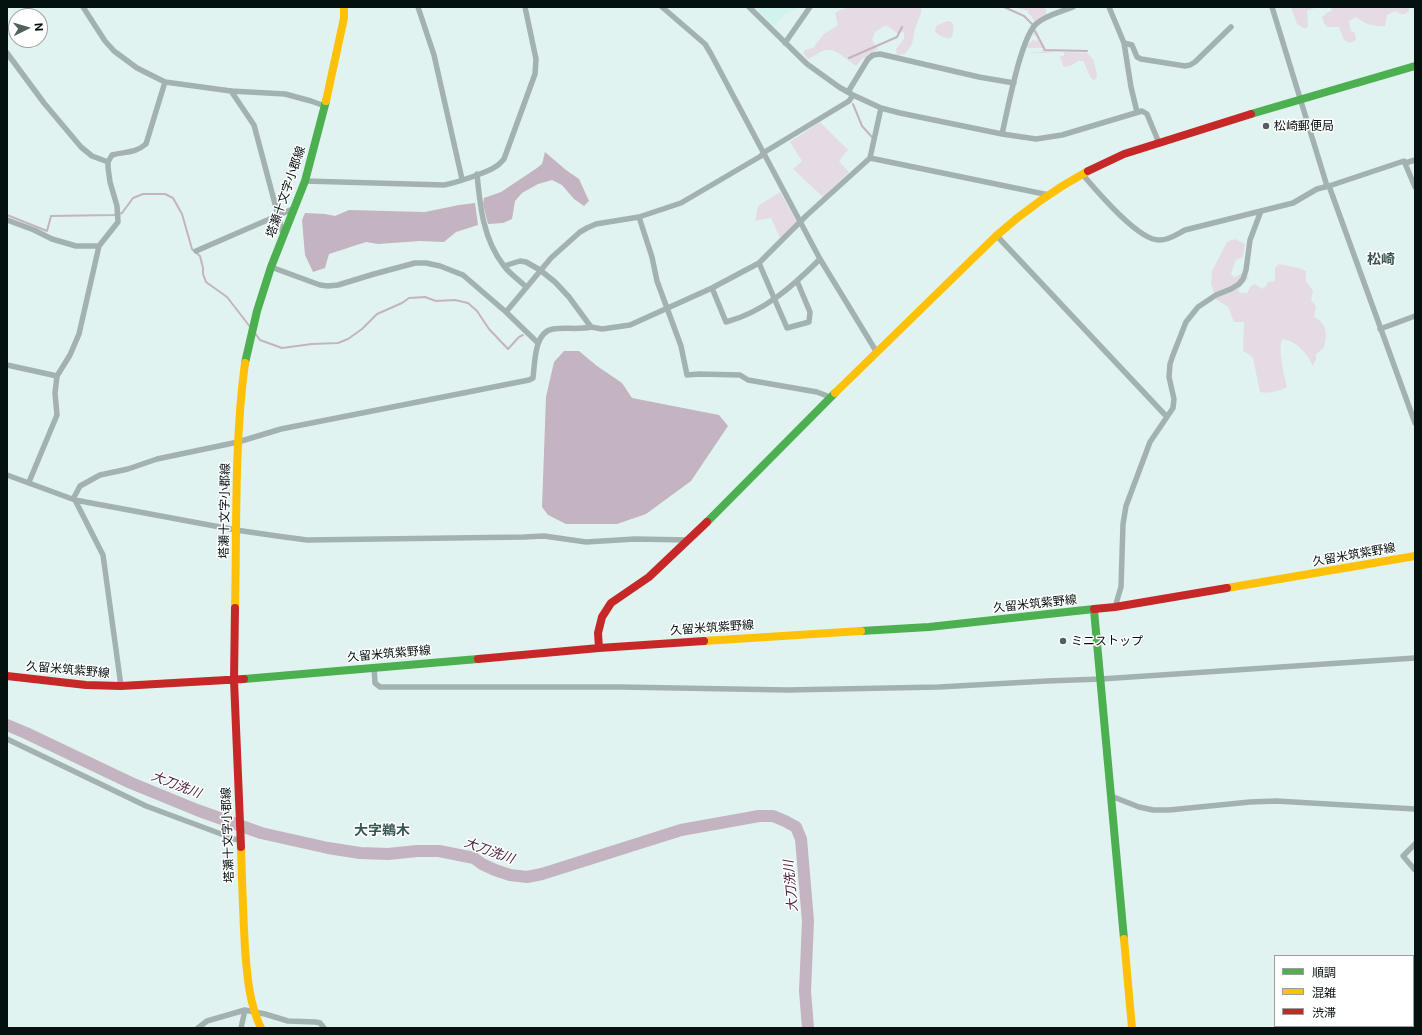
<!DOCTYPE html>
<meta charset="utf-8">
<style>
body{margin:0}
#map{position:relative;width:1422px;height:1035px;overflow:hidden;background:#e0f3f0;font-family:Inter,"Noto Sans JP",sans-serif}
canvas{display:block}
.frame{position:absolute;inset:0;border:8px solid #05110f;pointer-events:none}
.legend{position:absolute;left:1274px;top:955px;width:140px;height:72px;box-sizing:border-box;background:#fff;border:1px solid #9ba09f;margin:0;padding:5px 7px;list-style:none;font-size:12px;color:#05110f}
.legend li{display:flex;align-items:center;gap:8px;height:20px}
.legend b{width:20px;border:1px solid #9ba09f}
.north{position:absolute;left:8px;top:8px;width:40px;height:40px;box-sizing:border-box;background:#fff;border:1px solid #9ba09f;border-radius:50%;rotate:85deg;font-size:11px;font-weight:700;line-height:16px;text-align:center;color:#05110f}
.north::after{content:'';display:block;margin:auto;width:14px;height:18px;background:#52605e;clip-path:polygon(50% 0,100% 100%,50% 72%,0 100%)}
</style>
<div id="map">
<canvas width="1422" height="1035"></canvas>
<div class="frame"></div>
<ul class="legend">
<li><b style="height:5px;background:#4caf50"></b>順調</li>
<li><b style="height:5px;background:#ffc107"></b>混雑</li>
<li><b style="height:5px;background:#c62828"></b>渋滞</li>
</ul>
<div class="north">N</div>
</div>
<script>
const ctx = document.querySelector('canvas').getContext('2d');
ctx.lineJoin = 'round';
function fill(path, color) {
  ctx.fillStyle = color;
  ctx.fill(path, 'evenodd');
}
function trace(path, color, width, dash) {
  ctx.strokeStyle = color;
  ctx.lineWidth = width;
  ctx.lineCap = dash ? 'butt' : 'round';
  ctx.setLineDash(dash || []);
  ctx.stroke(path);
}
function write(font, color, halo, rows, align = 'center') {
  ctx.font = font + ' Inter,"Noto Sans JP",sans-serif';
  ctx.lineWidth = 3;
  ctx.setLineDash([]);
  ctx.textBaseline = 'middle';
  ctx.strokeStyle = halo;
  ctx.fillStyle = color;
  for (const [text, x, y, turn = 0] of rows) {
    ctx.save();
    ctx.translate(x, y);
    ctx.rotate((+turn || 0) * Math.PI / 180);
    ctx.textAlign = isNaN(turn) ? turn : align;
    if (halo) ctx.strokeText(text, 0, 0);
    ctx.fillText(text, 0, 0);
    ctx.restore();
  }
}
const built = new Path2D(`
 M755,7h44l-15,8 -10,12z`);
const green = new Path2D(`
 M845,7h76v6l-6,16 -3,15 -7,10 -8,1 -1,-6 8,-10v-7l-7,1 -11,-8 -11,7 -3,8 6,9 -16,10 -6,7c-9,-6 -20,-18 -31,-16 -7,2 -11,7 -17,9l-5,-6 2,-3 8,-2 11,-14 14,-9 -3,-12 5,-3 5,-1z
 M1014,7h30l2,3v4l-11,8 -7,-10 2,-3 -2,2z
 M1291,7h26l-10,4 1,15 -3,3 -8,-5z
 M1332,7h77v4l-4,3h-5l-5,-3 -8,4 -2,11c-10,1 -21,-2 -29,-9l-7,4 2,10 4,2 1,7 -6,3 -6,-3 -5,-13h-12l-3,-4 -2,-6 6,-5 3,-1z
 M947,21l5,1c2,6 2,10 -1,16 -6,1 -12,-2 -16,-7l1,-5z
 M1035,32l10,18 11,1c-4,2 -22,3 -27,1h13l1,-4h-16v-3l6,-5 3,1 2,-1 -2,-5 -4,1z
 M1064,52l23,1 6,6 4,16 -1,4 -3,1c-5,-5 -6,-13 -10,-19h-5l-6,4 -7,2 -2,-1 -3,-10h4z
 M820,122l28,28 -9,11 10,11 -26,25 -30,-28 9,-8 -12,-19z
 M780,192l17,30 -17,16 -9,-20 -16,3 3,-15z
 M1235,239l10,5 -2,13 -7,3 -5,13 3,4 7,-3 8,3 -11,13 2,3h7l4,-7 4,-2 7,5 4,-3 2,-4 7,-1v-13l4,-4 20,4 7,3v10l7,10 -2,9 5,6 -2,11c14,7 13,17 10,31l-8,6v5l-3,7c-6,-13 -16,-25 -31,-27 -4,13 2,35 5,48 -8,4 -19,7 -27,5l-7,-34 -4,-4 -6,-3 1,-29h-10l-6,-15 -12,-8 -5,-15 1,-13 15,-29z`);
const water = new Path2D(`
 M545,152l21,18 13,9 10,22 -5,5 -10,-7 -12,-14 -10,-5 -14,4 -16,9 -7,8 -3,18 -9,4 -15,1 -5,-20 1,-6 17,-6 36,-24 5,-4z
 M475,203l3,22 -22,7 -12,10 -24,-1 -42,3 -12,-2 -37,12 -4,14 -12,4 -8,-17 -3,-35 3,-7 20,1 10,2 14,-6 76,2 34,-7z
 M564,351h15l18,15 25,17 10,15 87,17 9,11 -37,55 -45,33 -29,10h-51l-18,-9 -6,-8 4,-110 8,-35z`);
const stream = new Path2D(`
 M1004,7l20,9 9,9
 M1035,31l10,19 42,1
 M849,58l48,-21 5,-10
 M853,104l9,22 10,11
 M7,215l40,16 4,-15 63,-1 8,-2 11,-15 10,-4h22l8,4 9,16 10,35 8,7 3,12v6l3,8 21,15 24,31
 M255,333l5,7 22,8 30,-4 26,-1 10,-4 14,-10 15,-15 25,-11 7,-5 16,-1 11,4 19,-1 13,3 9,8 12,18 19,20 11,-12 4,-2`);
const river = new Path2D(`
 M7,725l19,8 105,50 66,27 64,23 67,15 32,5 28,1 29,-3h22l35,7 8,6 13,6 15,5 17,2 15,-3 139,-44 78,-14h14l12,5 11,6 5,12 7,82 -3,70 3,37`);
const street = new Path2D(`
 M83,7l22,34 9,10 23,17 28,14 66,9 54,3 26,7 14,5
 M418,7l16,48 28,124
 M662,7l43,37 6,10 109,205 56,92
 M749,7l58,57 32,23 14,8 28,13 19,5 102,21 34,5 26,-4 80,-24 5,3 12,29
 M1109,7l15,36 8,2 5,12 4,2 44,7 5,-1 5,-3 36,-35
 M1272,7l55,179
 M785,43l25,-36
 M1124,43l7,44 6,25
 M7,53l37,50 37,44 11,9 16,6
 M231,91l23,34 29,109
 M848,92l20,-33 5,-4 7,-1 99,23 35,6
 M1002,134c6,-25 18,-94 34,-110 10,-9 25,-12 37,-17
 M870,158l179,37
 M1405,163l10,-3
 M477,174c3,32 6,65 27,92 6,8 15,14 22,21
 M1083,175c13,15 56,67 77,65 9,0 17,-6 25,-10l108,-27 24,-14 12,-3 75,-25 11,26
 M305,181l139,4c11,-2 42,-12 51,-18 4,-2 6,-5 9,-8l31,-85 1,-15 -11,-52
 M1329,186l86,237
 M639,217l13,40 5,24 24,65 6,29 12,-1 41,1 8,5 69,12 13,5
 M7,220l27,10 18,9 24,7h23
 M997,236l170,181
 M196,251l99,-43
 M759,263l28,65 22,-6 1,-10 -13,-31
 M504,266l16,-5 6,1 14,8 15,12 14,15 22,30 11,2 28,-4 82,-37 47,-25 48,-48 63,-57 11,-50
 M271,267l49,18 8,1 10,-1 36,-11 41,-11h11l14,3 23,9 43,37 32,31
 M712,288l14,34c38,-10 67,-36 94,-63
 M506,312l45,-54 29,-26 7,-4 9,-4 43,-7 42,-14 80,-47 2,-3 86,-52 4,-6
 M1380,329l35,-13
 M7,365l50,11
 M7,475l68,25 161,30 41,6 30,4 217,-3 20,-1 42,6 49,-3 54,1
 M29,482l28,-67 -2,-22 2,-17 13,-21 9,-21 20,-88 19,-24 -1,-16 -7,-24 -2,-15v-5l4,-7c14,-4 22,-1 34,-11l19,-62
 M73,499l7,-13 20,-11 28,-6 29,-10 81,-17 43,-13 248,-49 4,-2c2,-15 1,-46 20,-49 13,-2 24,1 38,-2
 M75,500l28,55 18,131
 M1115,607l6,-20 2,-63 3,-18 24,-64 23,-34 1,-9 -5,-22 1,-13 3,-9 13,-33 12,-15 18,-12 15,-6 8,-5 4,-5 3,-9 4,-30 11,-29
 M374,667l1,16 5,4h241l167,3 151,-3 108,-6 54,-2 314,-21
 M7,739l139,67 94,35
 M1111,796l28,11 14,3h16l81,-8 26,-1 139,8
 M1415,844l-12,12 12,14
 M198,1028l9,-7 38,-11 20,4 23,7 28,1 4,1 4,5
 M241,1028l4,-18`);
const fast = new Path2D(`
 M1251,114l164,-48
 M245,363l12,-52 14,-44 34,-86 21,-80
 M707,522l128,-129
 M1094,610l30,329
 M861,631l68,-4 165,-18
 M244,679l234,-20`);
const slow = new Path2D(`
 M326,101l18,-83v-11
 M835,393l161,-157c28,-25 59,-47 92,-65
 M1227,588l188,-32
 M235,608c2,-82 -1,-164 10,-245
 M704,641l157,-10
 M241,847c1,34 2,67 4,101 2,27 4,55 16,80
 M1124,939l8,89`);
const jam = new Path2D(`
 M1088,171l36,-17 127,-40
 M235,608l-1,72 7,167
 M1094,609l21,-2 112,-19
 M599,648l-1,-15 4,-16 9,-14 38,-26 58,-55
 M478,659l121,-11 105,-7
 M7,676l79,9 35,1 123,-7`);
const markers = [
 [1266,126,4,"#52605e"],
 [1063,641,4,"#52605e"]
];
const poiNames = [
 ["松崎郵便局",1274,126],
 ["ミニストップ",1071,641]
];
const streetNames = [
 ["塔瀬十文字小郡線",286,192,-71],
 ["塔瀬十文字小郡線",225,511,-89],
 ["久留米筑紫野線",1354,555,-10],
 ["久留米筑紫野線",1035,604,-6],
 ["久留米筑紫野線",712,628,-4],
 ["久留米筑紫野線",389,654,-5],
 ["久留米筑紫野線",68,670,5],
 ["塔瀬十文字小郡線",228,835,-92]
];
const waterNames = [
 ["大刀洗川",176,785,21],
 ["大刀洗川",489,851,20],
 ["大刀洗川",791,886,-95]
];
const quarterNames = [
 ["松崎",1381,260],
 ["大字鵜木",382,831]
];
fill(built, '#d1f2ed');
fill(green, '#e4dbe5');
fill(water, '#c4b3c0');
trace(stream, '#c4b3c0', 2);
trace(river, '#c4b3c0', 12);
trace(street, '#a3b2b0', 5.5);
trace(fast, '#4caf50', 8);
trace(slow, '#ffc107', 8);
trace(jam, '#c62828', 8);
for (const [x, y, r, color] of markers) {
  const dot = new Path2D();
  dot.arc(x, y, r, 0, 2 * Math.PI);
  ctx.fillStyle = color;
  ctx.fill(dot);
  trace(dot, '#fff', 1.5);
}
write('12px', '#05110f', '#fff', poiNames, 'left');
write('12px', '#05110f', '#fff', streetNames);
write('italic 13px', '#471c3a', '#fff', waterNames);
write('bold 14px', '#365551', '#fff', quarterNames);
</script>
